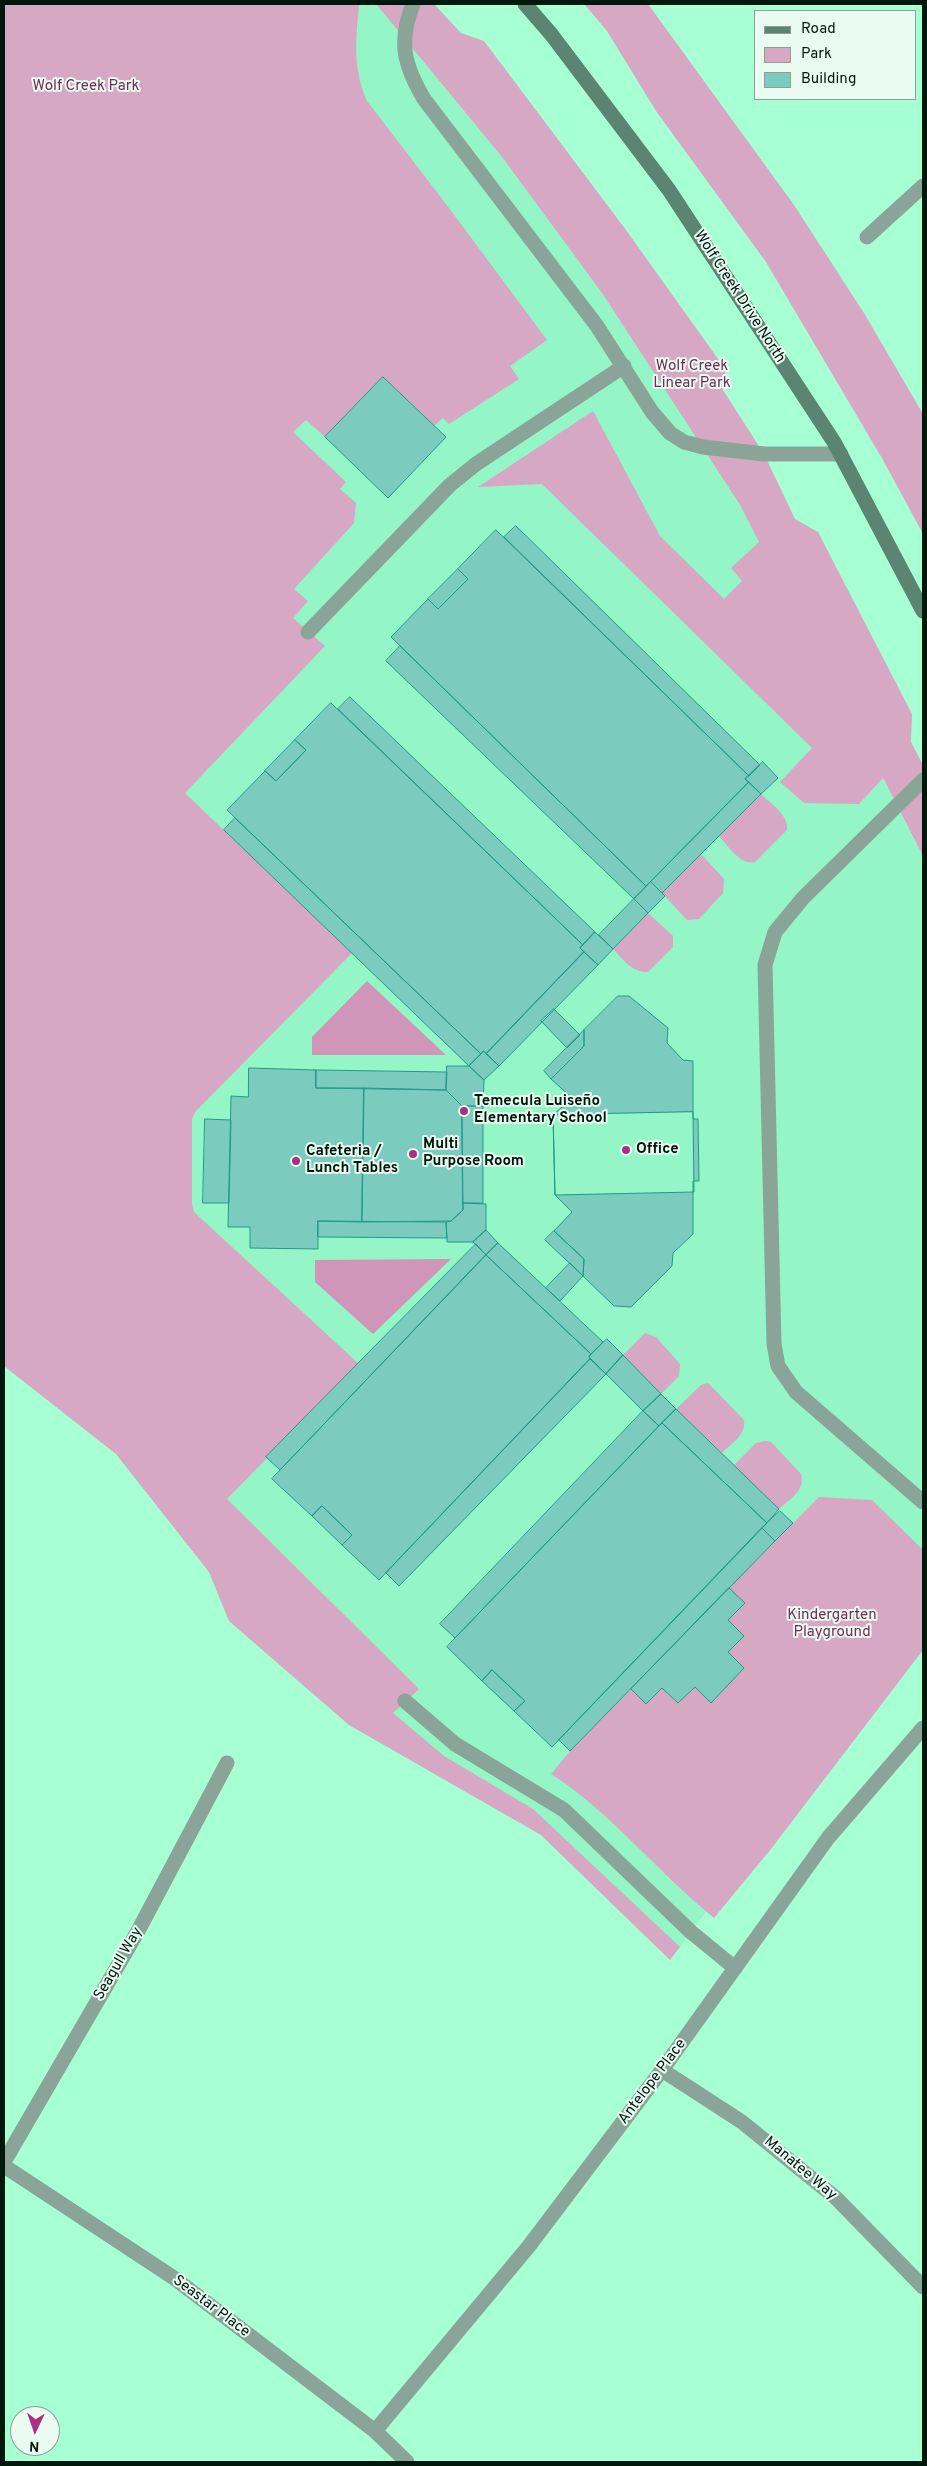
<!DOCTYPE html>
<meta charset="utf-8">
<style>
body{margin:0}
#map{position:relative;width:927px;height:2466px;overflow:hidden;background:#a7ffd4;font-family:Overpass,sans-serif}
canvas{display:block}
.frame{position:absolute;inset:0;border:5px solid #00170c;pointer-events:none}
.legend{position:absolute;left:754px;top:10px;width:162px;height:90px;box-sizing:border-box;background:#eafbf2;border:1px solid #8ca096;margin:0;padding:6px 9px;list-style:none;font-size:15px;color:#00170c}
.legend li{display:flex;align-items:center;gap:10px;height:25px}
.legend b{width:25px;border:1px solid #8ca096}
.north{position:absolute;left:10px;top:2406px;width:50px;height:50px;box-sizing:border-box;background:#eafbf2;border:1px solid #8ca096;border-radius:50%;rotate:183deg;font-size:14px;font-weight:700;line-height:20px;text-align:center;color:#00170c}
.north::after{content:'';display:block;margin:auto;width:18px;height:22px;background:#a82f84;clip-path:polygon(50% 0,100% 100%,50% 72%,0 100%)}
</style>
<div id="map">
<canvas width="927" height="2466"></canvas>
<div class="frame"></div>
<ul class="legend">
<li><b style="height:6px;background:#5b8570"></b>Road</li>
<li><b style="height:14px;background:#d6a8c3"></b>Park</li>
<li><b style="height:14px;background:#7bccbe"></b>Building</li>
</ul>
<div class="north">N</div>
</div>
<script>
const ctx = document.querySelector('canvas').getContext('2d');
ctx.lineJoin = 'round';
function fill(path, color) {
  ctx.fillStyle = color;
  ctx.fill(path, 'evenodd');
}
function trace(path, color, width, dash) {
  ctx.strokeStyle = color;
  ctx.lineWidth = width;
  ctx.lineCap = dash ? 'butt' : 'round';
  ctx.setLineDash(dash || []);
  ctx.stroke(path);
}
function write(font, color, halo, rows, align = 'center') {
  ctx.font = font + ' Overpass,sans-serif';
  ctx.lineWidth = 4;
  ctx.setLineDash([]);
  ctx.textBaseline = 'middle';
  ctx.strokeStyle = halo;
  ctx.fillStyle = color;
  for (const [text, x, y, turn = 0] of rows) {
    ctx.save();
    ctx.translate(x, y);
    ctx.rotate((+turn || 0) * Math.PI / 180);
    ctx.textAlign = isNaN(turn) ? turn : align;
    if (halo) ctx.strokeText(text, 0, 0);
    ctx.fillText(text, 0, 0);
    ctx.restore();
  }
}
const built = new Path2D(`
 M269,4h107l126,153 100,136 138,212 183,351v772l-257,248 40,36 -36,48 -129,-125 -192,-110 -120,-104 -20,-49 -93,-118 -112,-88z`);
const green = new Path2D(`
 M4,4h355c-3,38 -7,61 8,97l82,107 98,132 -37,26 9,13 -70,45 -6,-6 -9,8 -51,-49 -58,60 -19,-17 -13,12 53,50 -6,7 16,14 -2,20 -60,66 14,12 -15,17 32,28 -140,147 167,160 -157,159 -3,7v84l2,9 165,152 -132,135 192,190 -26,24 51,43 89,53 147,138 -10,13 -129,-125 -192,-110 -120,-104 -20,-49 -93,-118 -112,-88z
 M376,4h58l27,29 23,8 142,189 100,140 -3,20 41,64 31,65 23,13 94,182 -1,28 12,23v91l-40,-78 -24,26 -55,-1 -24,-21 32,-34 -270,-264 -64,3 115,-76 67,125 64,63 18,-18 -11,-13 28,-26 -19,-37 -138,-212 -100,-136z
 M584,4h64l146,201 70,108 59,101v120l-40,-74 -117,-198 -110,-151 -49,-80z
 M761,794c9,9 28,21 26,36l-32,32c-14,4 -27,-16 -36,-26z
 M701,854l23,25 -1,14 -24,26 -12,1 -25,-27z
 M648,913l25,23v11l-25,25c-16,1 -25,-13 -35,-23z
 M645,1333l11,4 24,27 -1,12 -18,18 -38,-39z
 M708,1383l36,37c2,15 -12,23 -22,33l-46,-44 25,-24z
 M765,1441l6,1 30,32c5,16 -11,25 -22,35l-45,-44 22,-22z
 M819,1497l53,3 51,50v100l-152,199 -57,69c-55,-44 -104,-107 -163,-144l19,-23 61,-62 15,15 16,-16 16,15 17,-16 16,15 33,-34 -16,-16 16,-16 -16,-16 1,-32z`);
const forest = new Path2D(`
 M367,981l79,74h-134v-18z
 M451,1259l-78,75 -58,-52v-22z`);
const building = new Path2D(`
 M383,377l63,60 -58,61 -63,-61z
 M516,526l244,239 -11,11 -245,-239z
 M496,530l253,246 -4,3 4,3 -103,104 -255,-249 37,-38 10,10 30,-30 -10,-10z
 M458,569l10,10 -30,30 -10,-10z
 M400,646l246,240 -12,13 -248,-238z
 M350,697l245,235 -12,13 -245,-236z
 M331,703l252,242 -3,3 4,4 -98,102 -2,-3 -3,3 -254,-244 38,-39 11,10 30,-31 -11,-10z
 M295,740l11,10 -30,31 -11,-10z
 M763,762l15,16 -17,16 -16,-15z
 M749,782l12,12 -99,99 -11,-11z
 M235,818l246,236 -12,12 -245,-236z
 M651,882l14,14 -17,17 -14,-14z
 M634,899l14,14 -35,36 -14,-14z
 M595,932l18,17 -15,16 -18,-17z
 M584,952l14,13 -99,101 -13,-12z
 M618,996h11l39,32 -1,15 16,17 10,1v58h5l1,62h-6v53l-20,19 -1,13 -41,41 -17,-1 -31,-30 1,-17 -30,-28 18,-19 -17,-17 -2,-80 19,-17 -21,-19 33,-33v-16z
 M554,1009l26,26 -13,13 -26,-27z
 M584,1030v16l-33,33 -7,-8z
 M484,1051l15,15 -15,14 -15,-14z
 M447,1066h22l15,14 -1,26h-21l-16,-16z
 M249,1068l67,2v18h48l-2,134 -44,-1v28l-68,-1v-21h-22l3,-131 17,1z
 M316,1070l131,2 -1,18 -130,-2z
 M364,1088l82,2 16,16 1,104 -12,11 -89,1z
 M462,1106h21v97h-20z
 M693,1112l1,80 -139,3 -2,-80z
 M205,1119l26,1 -2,83h-26z
 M463,1203l23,1v26l-13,12h-26l-1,-20 5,-1 12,-11z
 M318,1221l128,1 1,16 -129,-1z
 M486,1230l12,13 -12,12 -13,-13z
 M554,1231l30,28 -1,17 -38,-36z
 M498,1243l105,99 -12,12 -105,-99z
 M476,1244l10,11 -206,215 -14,-13z
 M486,1255l105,99 -2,3 1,2 -211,221 -37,-35 10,-10 -30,-29 -10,10 -40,-37z
 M570,1263l13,13 -23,25 -14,-13z
 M607,1339l16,16 -17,19 -17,-17z
 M623,1355l38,39 -18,17 -37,-37z
 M590,1359l16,15 -207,212 -13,-13z
 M661,1394l15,15 -17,17 -16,-15z
 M676,1409l103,100 -12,14 -105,-100z
 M643,1411l16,15 -204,212 -15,-14z
 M662,1423l105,100 -215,224 -38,-36 11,-10 -33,-31 -10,11 -35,-34z
 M322,1506l30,29 -10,10 -30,-29z
 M780,1511l13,12 -18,18 -13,-13z
 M762,1528l13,13 -205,210 -11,-11z
 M729,1588l16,15 -17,17 16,16 -16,16 16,16 -33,35 -16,-16 -17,16 -16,-15 -16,16 -15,-15z
 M492,1670l33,31 -11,10 -32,-30z`);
const lane = new Path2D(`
 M413,4c-15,38 -9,61 11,95l173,227 55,86 18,21 14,9 19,5 61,7h77
 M308,632l142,-147 26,-21 148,-98
 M923,780l-120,118 -28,34 -10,33 9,379 4,22 18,26 127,110
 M405,1701l50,43 109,66 127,122 44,36`);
const street = new Path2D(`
 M867,237l56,-51
 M662,2070l80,52 94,76 87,89
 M4,2162l134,-231 89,-168
 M4,2166l170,112 201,153 32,31
 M375,2431l154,-185 133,-176 166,-232 95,-110`);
const secondary = new Path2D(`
 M525,4l26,30 118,156 165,252 89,169`);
const markers = [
 [464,1111,5,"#a82f84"],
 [626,1150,5,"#a82f84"],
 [413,1154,5,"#a82f84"],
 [296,1161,5,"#a82f84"]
];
const parkNames = [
 ["Wolf Creek Park",86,87],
 ["Wolf Creek",692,367],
 ["Linear Park",692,384],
 ["Kindergarten",832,1616],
 ["Playground",832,1633]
];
const streetNames = [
 ["Wolf Creek Drive North",739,297,57],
 ["Seagull Way",119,1964,-60],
 ["Antelope Place",653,2082,-53],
 ["Manatee Way",800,2169,40],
 ["Seastar Place",211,2307,37]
];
const poiNames = [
 ["Temecula Luiseño",474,1102],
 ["Elementary School",474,1119],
 ["Multi",423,1145],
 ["Purpose Room",423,1162],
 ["Office",636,1150],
 ["Cafeteria /",306,1152],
 ["Lunch Tables",306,1169]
];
fill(built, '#94f5c6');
fill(green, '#d6a8c3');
fill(forest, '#d096b9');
fill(building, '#7bccbe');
trace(building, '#219a8b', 1);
trace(lane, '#8aa597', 15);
trace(street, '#8aa597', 15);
trace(secondary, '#5b8570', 15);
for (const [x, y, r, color] of markers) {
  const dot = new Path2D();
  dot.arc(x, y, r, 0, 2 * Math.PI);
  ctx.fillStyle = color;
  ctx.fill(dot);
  trace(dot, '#eafbf2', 2);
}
write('15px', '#702c5a', '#eafbf2', parkNames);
write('15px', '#00170c', '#eafbf2', streetNames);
write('bold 15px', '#00170c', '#eafbf2', poiNames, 'left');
</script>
